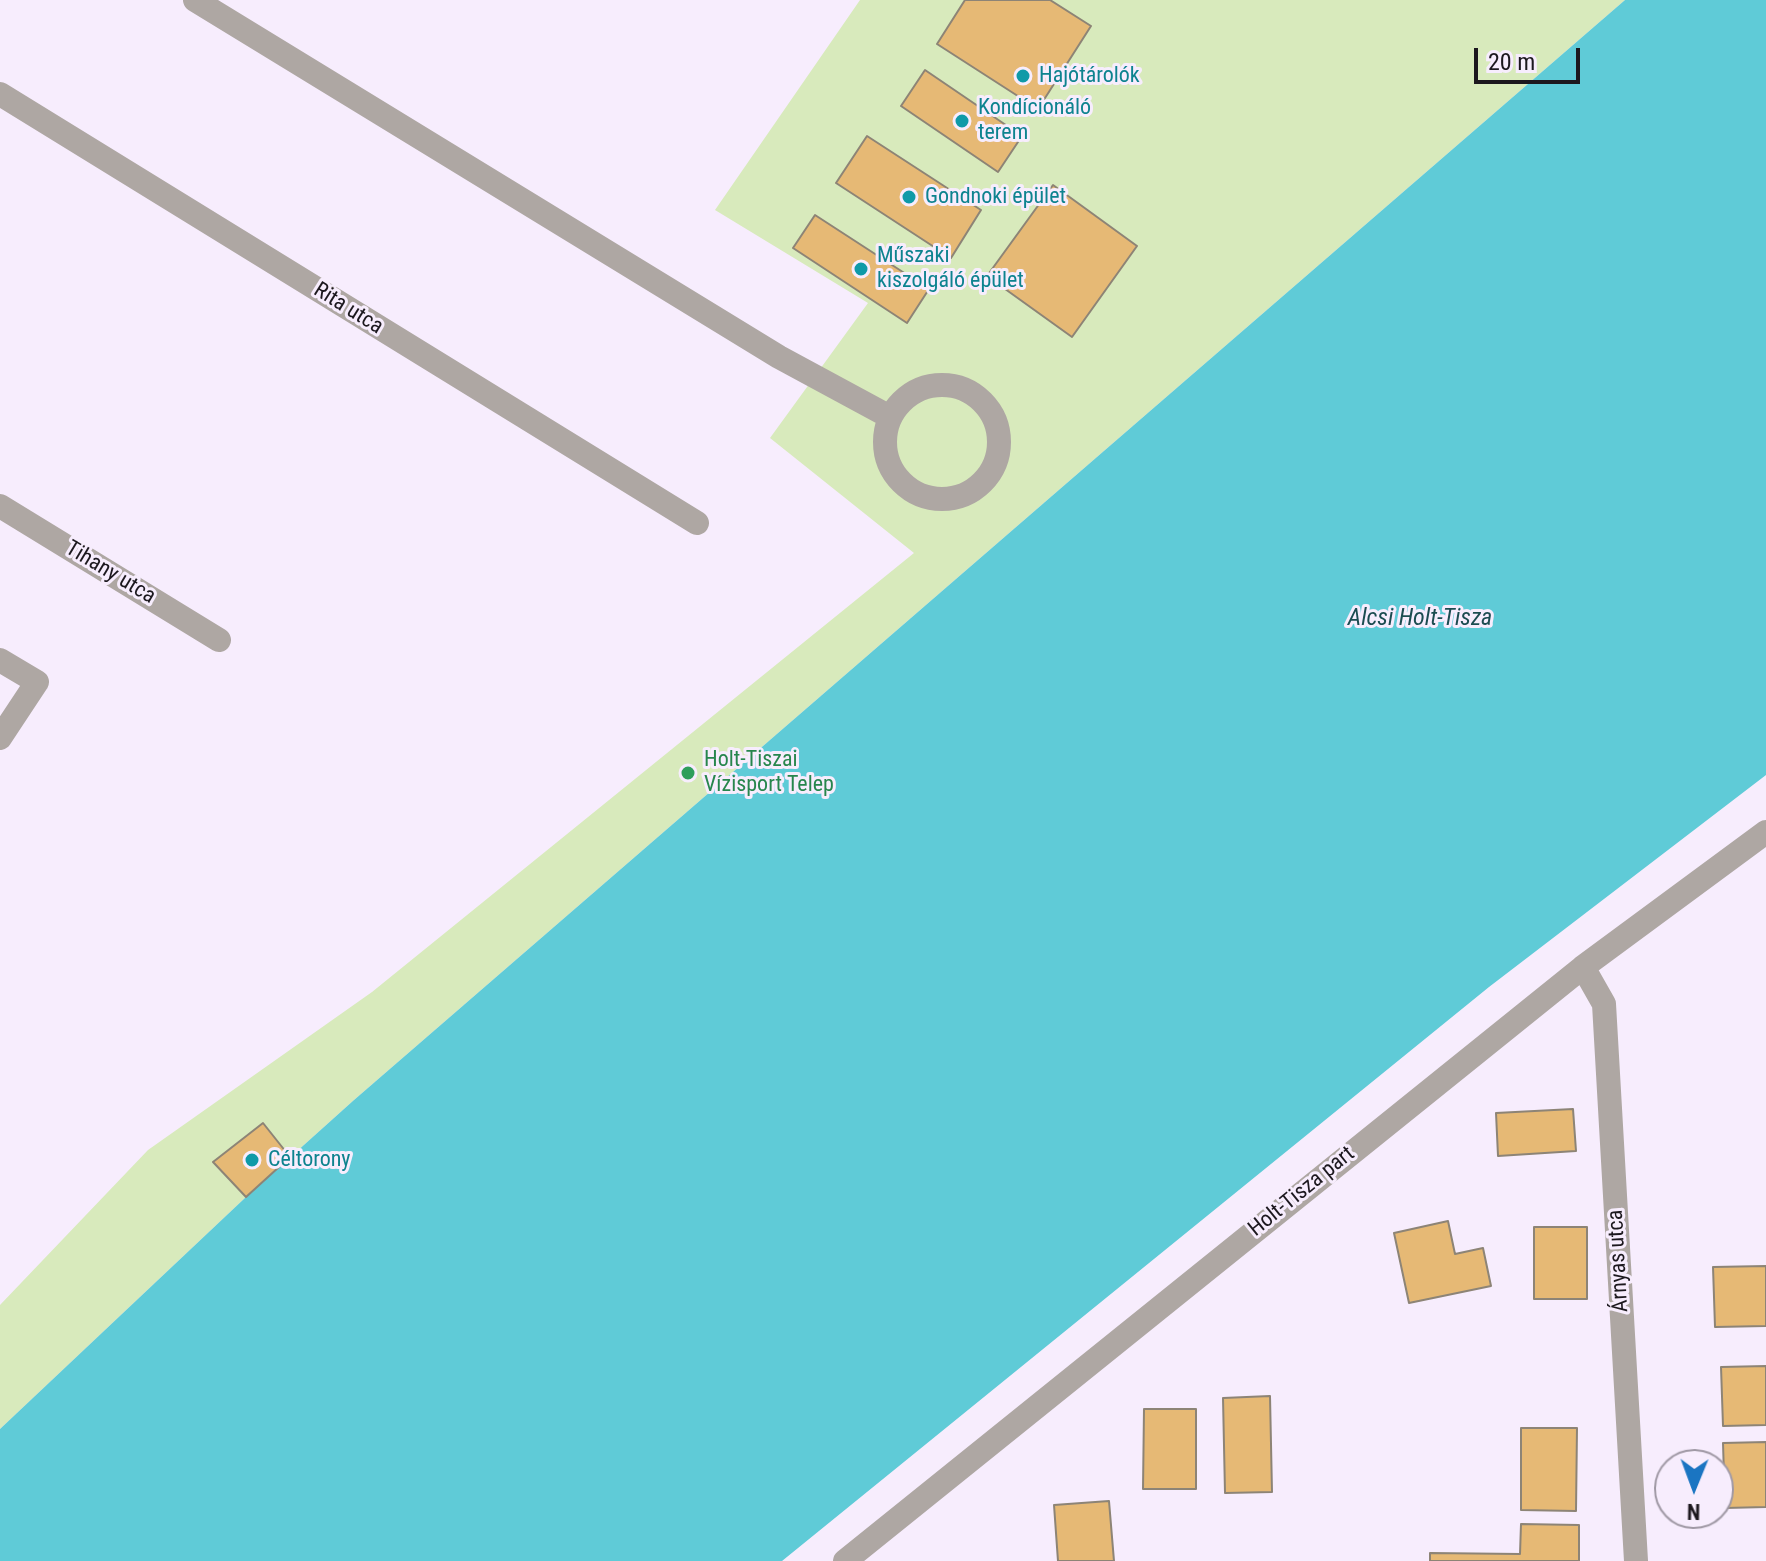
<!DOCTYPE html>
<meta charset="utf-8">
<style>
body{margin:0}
#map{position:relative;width:1766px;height:1561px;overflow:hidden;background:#f7edfd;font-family:"Roboto Condensed",sans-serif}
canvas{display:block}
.north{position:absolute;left:1654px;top:1449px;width:80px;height:80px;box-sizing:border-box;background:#f7edfd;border:2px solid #9f98a4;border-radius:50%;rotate:181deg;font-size:22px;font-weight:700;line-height:32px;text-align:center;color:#1c181e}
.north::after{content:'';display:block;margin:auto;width:28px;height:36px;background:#1a75c2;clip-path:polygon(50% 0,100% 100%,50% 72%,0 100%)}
.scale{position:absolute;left:1474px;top:48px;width:106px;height:36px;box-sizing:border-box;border:4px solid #1c181e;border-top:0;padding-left:10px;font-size:24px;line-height:28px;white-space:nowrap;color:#1c181e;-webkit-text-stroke:6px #f7edfd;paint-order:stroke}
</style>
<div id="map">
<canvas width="1766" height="1561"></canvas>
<div class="north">N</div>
<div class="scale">20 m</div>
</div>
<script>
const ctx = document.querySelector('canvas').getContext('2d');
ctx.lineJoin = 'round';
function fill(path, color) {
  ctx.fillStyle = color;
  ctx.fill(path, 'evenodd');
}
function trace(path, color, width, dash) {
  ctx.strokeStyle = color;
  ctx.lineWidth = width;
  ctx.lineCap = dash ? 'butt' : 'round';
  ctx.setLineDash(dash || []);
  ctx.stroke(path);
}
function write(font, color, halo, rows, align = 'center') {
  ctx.font = font + ' "Roboto Condensed",sans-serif';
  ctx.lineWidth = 6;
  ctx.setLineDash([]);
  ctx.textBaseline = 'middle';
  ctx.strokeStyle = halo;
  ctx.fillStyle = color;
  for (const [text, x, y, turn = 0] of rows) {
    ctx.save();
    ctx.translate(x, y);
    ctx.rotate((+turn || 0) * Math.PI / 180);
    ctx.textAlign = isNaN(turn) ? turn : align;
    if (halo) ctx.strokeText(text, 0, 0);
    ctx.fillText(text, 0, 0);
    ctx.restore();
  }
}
const green = new Path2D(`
 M860,0h765l-1271,1100 -108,97 -246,232v-124l148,-155 224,-158 542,-439 -144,-115 98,-135 -153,-93z`);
const water = new Path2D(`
 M1625,0h141v775l-277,212 -707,574h-782v-132l246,-232 108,-97z`);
const building = new Path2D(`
 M965,0h85l41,26 -53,83 -101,-65z
 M925,70l97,66 -24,36 -97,-66z
 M867,136l114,74 -30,48 -115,-75z
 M1053,185l84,61 -65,91 -85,-61z
 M815,215l114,74 -22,34 -114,-75z
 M1573,1109l3,42 -78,5 -2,-43z
 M263,1123l27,34 -44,40 -33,-35z
 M1448,1221l7,33 28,-6 8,38 -82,17 -15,-70z
 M1534,1227h53v72h-53z
 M1766,1266v60l-51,1 -2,-60z
 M1766,1366v59l-43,1 -2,-59z
 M1270,1396l2,96 -47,1 -2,-95z
 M1144,1409h52v80h-53z
 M1521,1428h56l-1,83 -55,-1z
 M1766,1442v65l-41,1 -2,-65z
 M1109,1501l5,60h-56l-4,-56z
 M1521,1524l58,1v36h-149v-8l90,1z`);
const minor = new Path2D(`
 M195,0l584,357 111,60
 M0,94l697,429
 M885 442a57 57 0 1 1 114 0a57 57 0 1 1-114 0Z
 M0,506l219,134
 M0,660l37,22 -37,56
 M1583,967l21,37 32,557
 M845,1561l738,-594 183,-135`);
const markers = [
 [1023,76,8,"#0f9aa8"],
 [962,121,8,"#0f9aa8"],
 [909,197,8,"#0f9aa8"],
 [861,269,8,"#0f9aa8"],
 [688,773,8,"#2e9e5b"],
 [252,1160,8,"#0f9aa8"]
];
const cultureNames = [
 ["Hajótárolók",1039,76],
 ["Kondícionáló",978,108],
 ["terem",978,133],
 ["Gondnoki épület",925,197],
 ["Műszaki",877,256],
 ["kiszolgáló épület",877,281],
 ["Céltorony",268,1160]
];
const streetNames = [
 ["Rita utca",348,309,32],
 ["Tihany utca",110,573,31],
 ["Holt-Tisza part",1302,1192,-39],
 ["Árnyas utca",1619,1261,-93]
];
const leisureNames = [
 ["Holt-Tiszai",704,760],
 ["Vízisport Telep",704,785]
];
const waterNames = [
 ["Alcsi Holt-Tisza",1420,619]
];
fill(green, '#d8eabc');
fill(water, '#5fcbd7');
fill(building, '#e6b975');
trace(building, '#8d8476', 2);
trace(minor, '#aea7a3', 24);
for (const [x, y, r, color] of markers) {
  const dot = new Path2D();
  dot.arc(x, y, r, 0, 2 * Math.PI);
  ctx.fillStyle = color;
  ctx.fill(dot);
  trace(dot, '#f7edfd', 3);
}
write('22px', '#0d838f', '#f7edfd', cultureNames, 'left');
write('22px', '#1c181e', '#f7edfd', streetNames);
write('22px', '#27864d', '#f7edfd', leisureNames, 'left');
write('italic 24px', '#1c4c51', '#f7edfd', waterNames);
</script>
